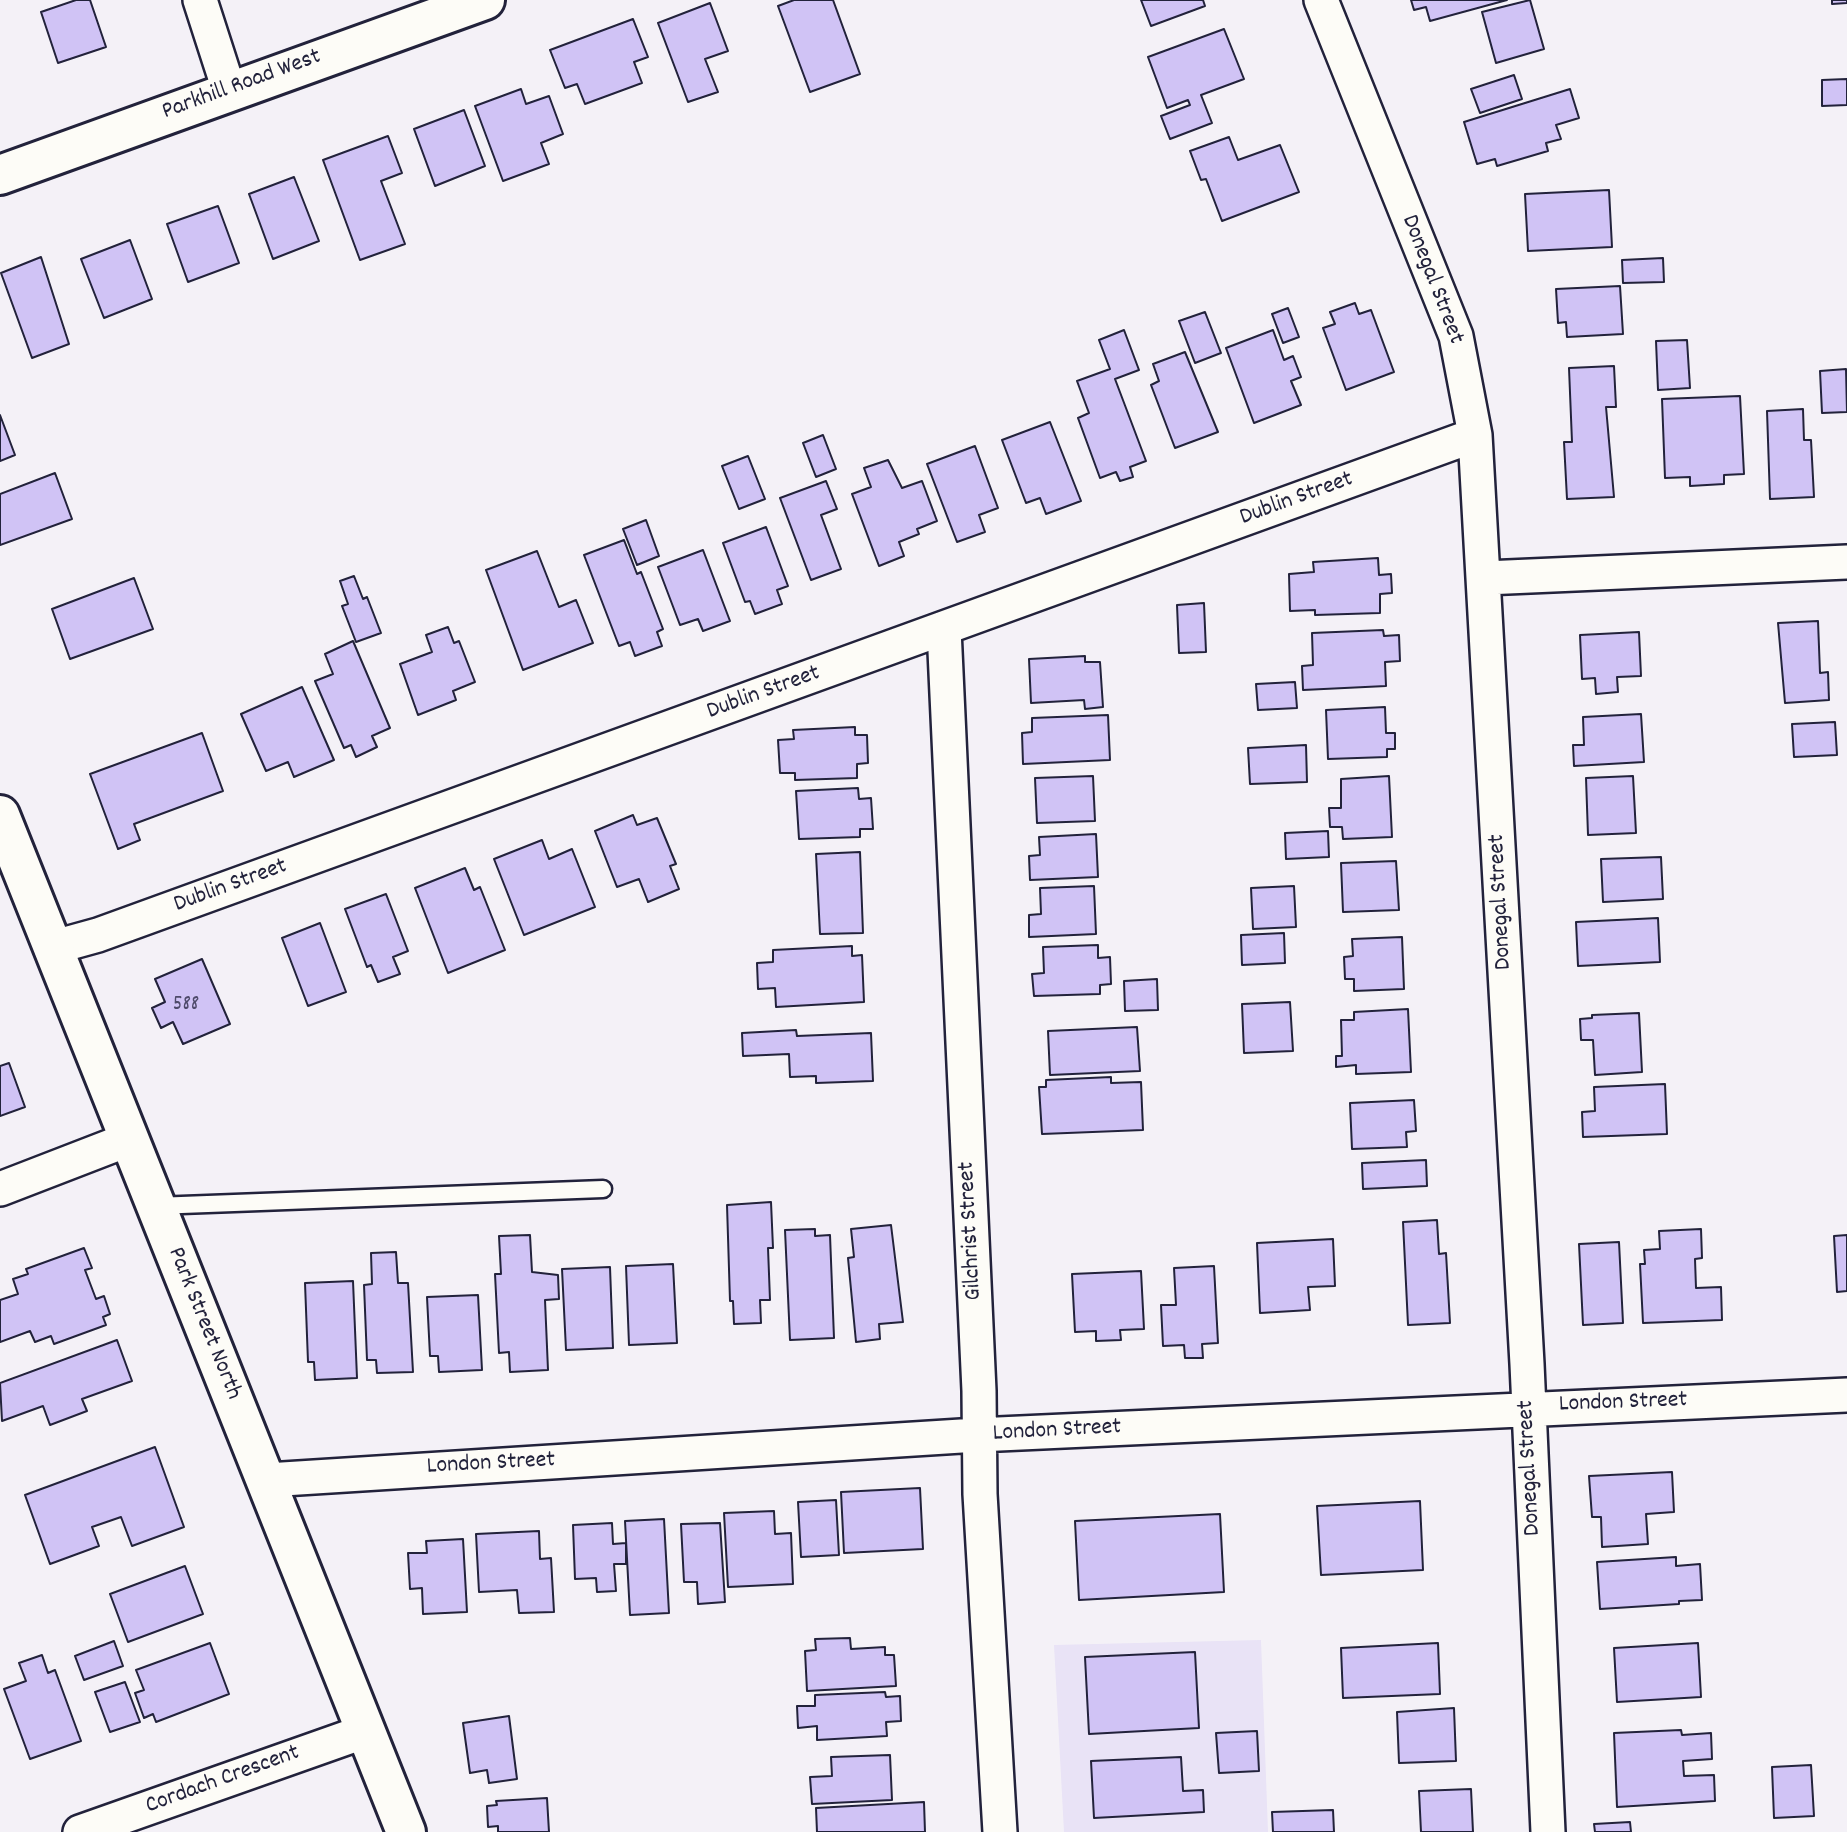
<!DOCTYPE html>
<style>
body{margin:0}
canvas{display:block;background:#f4f1f7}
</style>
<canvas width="1847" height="1832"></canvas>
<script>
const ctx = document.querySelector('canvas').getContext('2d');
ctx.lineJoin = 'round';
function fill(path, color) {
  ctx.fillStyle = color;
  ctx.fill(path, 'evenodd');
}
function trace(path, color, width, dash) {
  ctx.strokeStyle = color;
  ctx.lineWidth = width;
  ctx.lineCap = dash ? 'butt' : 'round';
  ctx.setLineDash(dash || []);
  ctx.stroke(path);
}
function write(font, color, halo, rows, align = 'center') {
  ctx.font = font + ' Dekko,sans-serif';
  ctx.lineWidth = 5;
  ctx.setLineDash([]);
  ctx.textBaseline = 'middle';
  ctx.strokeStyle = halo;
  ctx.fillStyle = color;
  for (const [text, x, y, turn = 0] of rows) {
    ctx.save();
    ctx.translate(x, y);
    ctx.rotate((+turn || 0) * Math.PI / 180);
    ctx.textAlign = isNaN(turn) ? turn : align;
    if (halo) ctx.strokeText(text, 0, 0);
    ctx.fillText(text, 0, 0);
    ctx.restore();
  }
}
const built = new Path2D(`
 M1261,1640l7,192h-204l-10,-187z`);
const building = new Path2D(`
 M76,0h14l16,47 -48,16 -17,-51z
 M794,0h39l27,74 -50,18 -32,-86z
 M1141,0h62l2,6 -54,20z
 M1411,0h96l-77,21 -4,-14 -12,3z
 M1530,0l14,49 -48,14 -14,-51z
 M1832,0h15v3l-15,1z
 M710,3l18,48 -23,8 13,33 -30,10 -30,-79z
 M633,19l15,38 -14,5 8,21 -57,21 -8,-20 -12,4 -15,-38z
 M1224,29l20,50 -43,16 11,28 -42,16 -9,-23 29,-11 -2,-5 -21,8 -19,-51z
 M1514,75l8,24 -42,14 -9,-24z
 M1847,79v26l-25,1v-26z
 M521,89l5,15 23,-8 14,38 -22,9 8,21 -46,17 -28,-75z
 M1570,89l9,29 -23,7 5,14 -15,4 2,8 -51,15 -2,-7 -18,5 -13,-42z
 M464,110l21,56 -50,20 -21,-57z
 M388,136l14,37 -21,8 24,63 -45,16 -37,-100z
 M1229,137l9,23 42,-15 19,47 -77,29 -16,-42 -5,1 -11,-29z
 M294,177l25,64 -46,18 -24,-65z
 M1609,190l3,57 -84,4 -3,-57z
 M218,206l21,57 -51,19 -21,-58z
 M130,240l22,59 -48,19 -23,-59z
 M41,257l28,87 -37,14 -31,-85z
 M1663,258l1,24 -41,1 -1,-23z
 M1620,286l3,48 -56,3 -1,-15 -8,1 -2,-34z
 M1355,303l4,11 12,-4 23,62 -48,18 -23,-62 12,-4 -5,-12z
 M1288,308l11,29 -16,6 -11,-29z
 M1205,312l16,41 -26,10 -16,-42z
 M1124,330l15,40 -24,9 31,82 -16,6 3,10 -13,4 -4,-9 -16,6 -22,-60 11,-5 -12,-32 33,-12 -11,-29z
 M1273,330l11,30 9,-4 8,21 -10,4 10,24 -47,18 -28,-75z
 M1687,340l3,48 -32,2 -2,-49z
 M1185,352l33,80 -43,16 -24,-63 8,-4 -6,-17z
 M1614,366l2,41h-10l8,90 -47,2 -3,-57h8l-3,-74z
 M1846,369l1,43 -25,1 -2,-42z
 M1740,396l4,78 -20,1v9l-34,2v-9l-25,1 -3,-79z
 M1803,409l1,31h7l3,57 -44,2 -3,-88z
 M0,415l15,40 -15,6z
 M1050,422l31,79 -35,13 -6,-16 -14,5 -24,-63z
 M823,435l13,34 -20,8 -13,-34z
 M975,446l23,62 -19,7 6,17 -28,10 -30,-78z
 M748,456l17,43 -26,10 -17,-43z
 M888,460l14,28 20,-7 15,40 -20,8 2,5 -20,8 5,14 -25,10 -27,-72 19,-7 -7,-19z
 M55,473l17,46 -72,26v-51z
 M826,481l11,28 -16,6 20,54 -30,11 -31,-82z
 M646,520l13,36 -22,9 -14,-36z
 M766,527l22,59 -11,4 5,14 -27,10 -5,-13 -5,1 -22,-59z
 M624,540l13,34 4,-2 22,57 -6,3 5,14 -27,10 -5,-14 -11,4 -35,-91z
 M703,550l27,71 -27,10 -5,-12 -18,6 -22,-58z
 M537,551l22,56 17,-7 17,43 -70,27 -37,-100z
 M1378,558l1,17 12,-1 1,19 -12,1v19l-65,2v-5l-25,1 -1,-37 25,-2 -1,-10z
 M354,576l9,23 4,-2 14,36 -25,9 -14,-36 6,-2 -8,-23z
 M134,578l19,51 -83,30 -18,-50z
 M1204,603l2,49 -27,1 -2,-48z
 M1818,621l2,52 8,-1 1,28 -44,3 -7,-80z
 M448,627l6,16 5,-2 16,41 -22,9 3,9 -38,15 -18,-51 32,-12 -6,-17z
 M1383,630l1,6 15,-1 1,26 -15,1 1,24 -83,4 -1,-24 11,-1 -1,-32z
 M1639,632l2,44 -24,1 1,15 -22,2 -1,-16 -13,1 -2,-44z
 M353,641l37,87 -18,8 5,11 -21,10 -5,-12 -7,3 -29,-67 18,-7 -8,-20z
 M1085,656v6h15l3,45 -18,2 -1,-9 -53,3 -2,-44z
 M1295,682l2,26 -39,2 -2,-26z
 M302,687l32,73 -40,17 -6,-15 -22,9 -25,-57z
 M1385,707l1,26h9v16h-8v8l-59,2 -2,-49z
 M1641,714l3,48 -70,4 -1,-21h11l-1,-28z
 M1108,715l2,45 -87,4 -1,-31 10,-1v-14z
 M1835,722l2,33 -43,2 -2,-33z
 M855,727v8h12l1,28 -11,1v14l-62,2v-7h-15l-2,-33 16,-1 -1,-9z
 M202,733l21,58 -89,33 6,16 -22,9 -28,-75z
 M1306,745l1,37 -57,2 -2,-36z
 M1093,776l2,45 -58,2 -2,-45z
 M1389,776l3,61 -49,2 -1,-12h-12l-1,-19h12v-29z
 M1633,776l3,57 -48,2 -2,-57z
 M858,788l1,11 12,-1 2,31h-13v8l-61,2 -3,-48z
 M633,815l4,10 20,-7 19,46 -6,2 9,23 -31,13 -9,-23 -22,8 -22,-56z
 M1328,831l1,26 -43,2 -1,-26z
 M1096,834l2,43 -68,3 -1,-24 11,-1 -1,-18z
 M542,840l7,19 23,-10 23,58 -71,28 -30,-76z
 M860,852l3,81 -43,1 -4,-80z
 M1661,857l2,42 -60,3 -2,-43z
 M1396,861l3,49 -56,2 -2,-49z
 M465,868l9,22 6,-3 25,63 -57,23 -33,-85z
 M1094,886l2,48 -67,3v-22l12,-1 -1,-26z
 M1294,886l2,41 -43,2 -2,-41z
 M386,894l22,57 -15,6 7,17 -22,8 -7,-17 -4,2 -22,-58z
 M1658,918l2,44 -82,4 -2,-44z
 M320,923l26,69 -38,14 -26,-68z
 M1284,933l1,30 -43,2 -1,-30z
 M1402,937l2,52 -50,2v-12h-9l-1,-22 9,-1 -1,-17z
 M1098,945v13l12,-1 1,27 -11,1v9l-66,2 -2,-22 12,-1 -1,-26z
 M852,946v10l10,-1 2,47 -88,5 -1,-19 -17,1 -1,-26 16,-1v-12z
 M202,959l28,65 -47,20 -10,-22 -12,6 -9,-20 13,-6 -10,-23z
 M1157,979l1,31 -33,1 -1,-30z
 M1290,1002l3,49 -49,2 -2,-49z
 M1408,1009l3,63 -55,2v-9l-20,2v-11h6l-1,-36h13v-8z
 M1639,1013l3,59 -47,3 -2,-35h-12l-1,-21 12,-1v-3z
 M1137,1027l3,44 -90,4 -2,-44z
 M796,1030l1,6 74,-3 2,48 -57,2v-7l-26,1 -1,-23 -46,2 -1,-23z
 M9,1063l16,44 -25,9v-50z
 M1111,1077v6l30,-1 2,48 -101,4 -3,-47h7v-7z
 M1665,1084l2,50 -84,3 -1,-25 13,-1 -1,-24z
 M1414,1100l2,31 -10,1 1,15 -55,2 -2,-46z
 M1426,1160l1,26 -64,3 -1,-26z
 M771,1202l2,46h-5l2,52h-10l1,23 -27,1 -1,-23h-3l-3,-96z
 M1437,1220l2,34 7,-1 4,70 -42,2 -5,-103z
 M891,1225l12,97 -24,2 1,15 -24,3 -8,-84 6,-1 -3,-28z
 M815,1229v7l15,-1 4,103 -44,2 -5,-110z
 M1701,1229l1,29 -7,1 1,29 25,-1 1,33 -79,3 -3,-59h5l-1,-14 16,-1 -1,-18z
 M530,1235l2,37 26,3 1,24 -14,1 3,70 -38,2 -1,-20 -10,1 -4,-79h6l-2,-38z
 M1847,1235v56l-10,1 -3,-56z
 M1333,1239l2,47 -27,1 2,23 -50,3 -3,-70z
 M1619,1242l4,81 -40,2 -4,-81z
 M84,1248l8,20 -7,2 11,29 8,-3 6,18 -7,3 3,8 -52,19 -3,-8 -16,6 -5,-11 -30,11v-42l18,-6 -5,-15 15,-5 -2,-5z
 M396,1252l2,31h10l5,89 -36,1 -1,-13h-9l-3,-75 8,-1 -1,-31z
 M673,1264l4,79 -48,2 -3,-79z
 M1214,1266l4,77 -16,1 1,14h-18l-1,-13 -21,1 -2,-41h15l-2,-37z
 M610,1267l3,81 -47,2 -4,-81z
 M1141,1271l3,58 -24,1 1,10 -25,1v-10l-21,1 -3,-58z
 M353,1281l4,97 -42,2 -1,-18h-6l-3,-79z
 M478,1295l4,75 -43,2 -1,-16h-8l-3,-59z
 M117,1340l15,41 -50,18 5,12 -37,14 -7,-19 -41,15 -2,-38z
 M155,1447l29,80 -52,19 -11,-29 -29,10 7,19 -49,18 -25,-69z
 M1672,1472l2,40 -28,2 2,30 -46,3 -1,-30h-9l-3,-41z
 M920,1488l3,61 -79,4 -3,-61z
 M836,1500l3,55 -38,2 -3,-55z
 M1420,1501l3,69 -102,5 -4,-69z
 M774,1511l1,23 16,-1 2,51 -65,3 -4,-74z
 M1220,1514l4,78 -145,8 -4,-79z
 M664,1519l5,94 -39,2 -5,-94z
 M612,1523l1,21 13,-1v21h-12l2,27 -19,1 -1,-14 -21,1 -2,-54z
 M720,1523l5,79 -27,2 -1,-22h-13l-3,-58z
 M539,1531l1,28 11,-1 3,54 -35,1 -2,-23 -38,2 -3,-58z
 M463,1539l4,73 -44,2 -1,-26 -12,1 -2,-36h19l-1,-12z
 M1676,1557v9l24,-2 2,36 -23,1v3l-79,5 -3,-47z
 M185,1566l18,48 -75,28 -18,-48z
 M850,1638l1,11 34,-2v8h9l2,31 -89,5 -2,-40 11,-1 -1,-11z
 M114,1641l9,25 -39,14 -9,-24z
 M210,1643l19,51 -73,28 -3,-8 -9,4 -9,-25 9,-3 -8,-20z
 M1438,1643l2,51 -97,4 -2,-50z
 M1698,1643l3,54 -84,5 -3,-54z
 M1195,1652l4,76 -110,6 -4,-77z
 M42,1655l6,18 7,-3 26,71 -51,18 -26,-70 22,-8 -7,-18z
 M125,1682l15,40 -30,10 -15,-40z
 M885,1692l1,5 14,-1 1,25 -15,1 1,14 -70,4v-14l-19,2 -1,-22h18v-11z
 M1454,1708l2,53 -57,2 -2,-51z
 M509,1716l8,63 -28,4 -2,-13 -17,3 -7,-50z
 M1681,1730l1,5 29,-2 1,26 -29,2 1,15 30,-1 1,26 -98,6 -3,-74z
 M1257,1731l2,40 -40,2 -3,-40z
 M890,1755l2,45 -80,4 -2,-27 22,-1 -1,-19z
 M1181,1757l2,34 20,-1 1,22 -110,6 -3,-57z
 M1811,1765l3,51 -40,2 -2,-51z
 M1471,1789l2,43h-52l-2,-41z
 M547,1798l2,34h-51v-6l-10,1 -1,-21 10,-1 -1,-4z
 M924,1802l1,30h-108l-1,-24z
 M1333,1810l1,22h-61l-1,-20z
 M1630,1822l1,10h-36l-1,-8z`);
const service = new Path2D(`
 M155,1206l448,-17`);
const minor = new Path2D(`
 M200,0l29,90
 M1321,0l135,336 19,99 52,929 21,468
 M1485,578l362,-16
 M944,629l35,762 1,103 20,338
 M51,948l47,-13 1377,-500
 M0,1189l127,-49
 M267,1480l710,-45 870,-40
 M80,1832l286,-101`);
const tertiary = new Path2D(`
 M0,815l406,1017`);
const secondary = new Path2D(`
 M0,175l485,-175`);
const numberNames = [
 ["588",186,1006]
];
const streetNames = [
 ["Parkhill Road West",242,86,-20],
 ["Donegal Street",1431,280,69],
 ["Dublin Street",1297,500,-20],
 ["Dublin Street",764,694,-20],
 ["Dublin Street",231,887,-20],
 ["Donegal Street",1502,902,-93],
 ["Gilchrist Street",972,1231,-93],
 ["Park Street North",203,1324,68],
 ["London Street",1623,1404,-2],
 ["London Street",1057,1432,-3],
 ["London Street",491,1465,-3],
 ["Donegal Street",1531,1468,-93],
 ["Cordach Crescent",223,1781,-20]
];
fill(built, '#e9e3f6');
fill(building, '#d0c3f5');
trace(building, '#22223b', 2);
trace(service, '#22223b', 21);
trace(minor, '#22223b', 38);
trace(tertiary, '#22223b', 44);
trace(secondary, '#22223b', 44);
trace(service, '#fdfcf7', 16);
trace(minor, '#fdfcf7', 33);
trace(tertiary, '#fdfcf7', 38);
trace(secondary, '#fdfcf7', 38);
write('21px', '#4e4a6a', null, numberNames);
write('24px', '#22223b', '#fdfcf7', streetNames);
</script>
